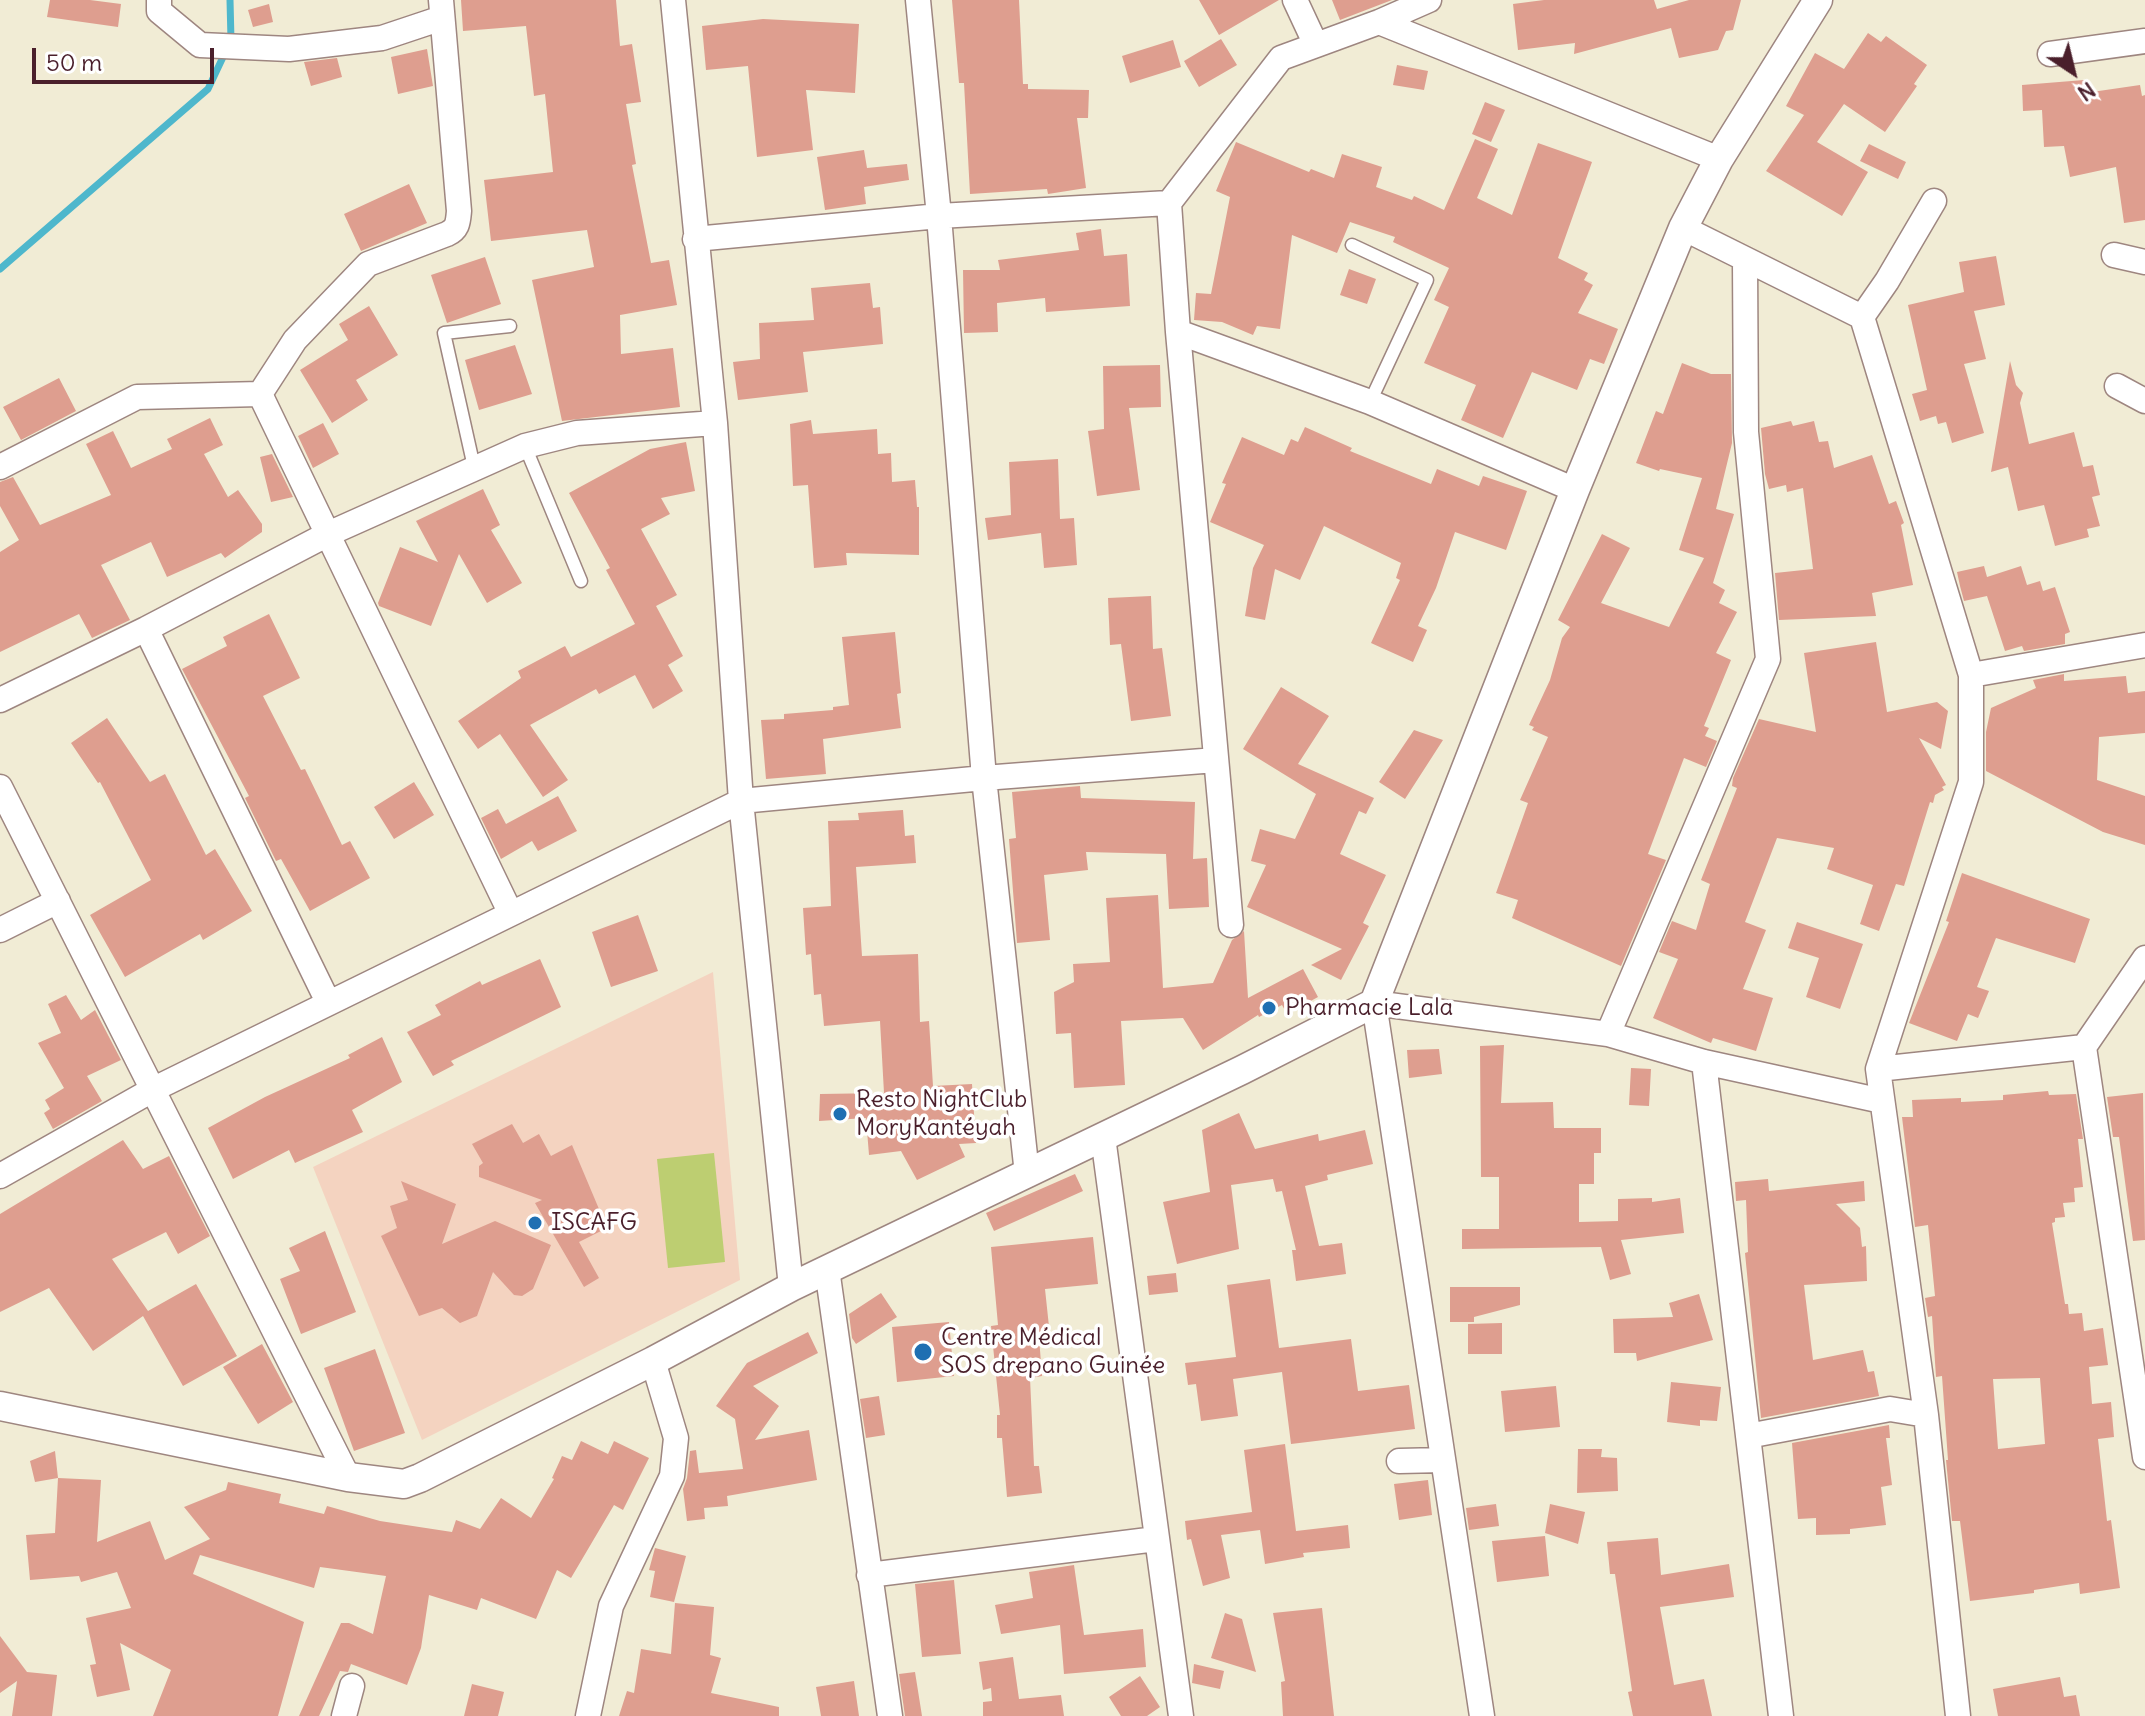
<!DOCTYPE html>
<meta charset="utf-8">
<style>
body{margin:0}
#map{position:relative;width:2145px;height:1716px;overflow:hidden;background:#f1ecd5;font-family:Delius,sans-serif}
canvas{display:block}
.north{position:absolute;left:2033px;top:32px;width:80px;height:80px;-webkit-text-stroke:6px #fff;paint-order:stroke;rotate:145deg;font-size:22px;font-weight:700;line-height:32px;text-align:center;color:#4a1f2b}
.north::after{content:'';display:block;margin:auto;width:28px;height:36px;background:#4a1f2b;clip-path:polygon(50% 0,100% 100%,50% 72%,0 100%)}
.scale{position:absolute;left:32px;top:48px;width:182px;height:36px;box-sizing:border-box;border:4px solid #4a1f2b;border-top:0;padding-left:10px;font-size:24px;line-height:28px;white-space:nowrap;color:#4a1f2b;-webkit-text-stroke:6px #fff;paint-order:stroke}
</style>
<div id="map">
<canvas width="2145" height="1716"></canvas>
<div class="north">N</div>
<div class="scale">50 m</div>
</div>
<script>
const ctx = document.querySelector('canvas').getContext('2d');
ctx.lineJoin = 'round';
function fill(path, color) {
  ctx.fillStyle = color;
  ctx.fill(path, 'evenodd');
}
function trace(path, color, width, dash) {
  ctx.strokeStyle = color;
  ctx.lineWidth = width;
  ctx.lineCap = dash ? 'butt' : 'round';
  ctx.setLineDash(dash || []);
  ctx.stroke(path);
}
function write(font, color, halo, rows, align = 'center') {
  ctx.font = font + ' Delius,sans-serif';
  ctx.lineWidth = 7;
  ctx.setLineDash([]);
  ctx.textBaseline = 'middle';
  ctx.strokeStyle = halo;
  ctx.fillStyle = color;
  for (const [text, x, y, turn = 0] of rows) {
    ctx.save();
    ctx.translate(x, y);
    ctx.rotate((+turn || 0) * Math.PI / 180);
    ctx.textAlign = isNaN(turn) ? turn : align;
    if (halo) ctx.strokeText(text, 0, 0);
    ctx.fillText(text, 0, 0);
    ctx.restore();
  }
}
const built = new Path2D(`
 M713,972l27,308 -318,160 -109,-273z`);
const green = new Path2D(`
 M714,1153l11,109 -57,6 -11,-109z`);
const stream = new Path2D(`
 M0,269l208,-180 23,-49 -1,-40`);
const building = new Path2D(`
 M50,0h40l31,4 -3,23 -71,-10z
 M461,0h155l4,46 12,-2 9,58 -15,2 10,60 -4,1 19,98 18,-3 8,45 -57,10 1,39 52,-6 7,59 -118,14 -30,-141 62,-13 -7,-37 -96,11 -7,-61 69,-8 -8,-78 -11,2 -8,-70 -63,5z
 M952,0h67l4,84h5v5l61,1 -1,28h-11l9,70 -38,6 -1,-5 -77,5 -6,-111h-5z
 M1199,0h80l-60,35z
 M1332,0h60l-52,20z
 M1544,0h110l3,9 32,-9h52l-8,30 -7,1 -8,19 -39,8 -8,-30 -97,26 1,-11 -57,7 -5,-46z
 M269,4l4,18 -20,5 -5,-17z
 M763,19l96,5 -4,69 -49,-3 7,60 -56,7 -9,-91 -42,4 -4,-44z
 M1868,33l13,9 5,-6 41,29 -13,19 3,2 -32,46 -41,-28 -27,38 51,30 -26,44 -76,-45 38,-56 -18,-9 29,-53 29,16z
 M1221,39l16,26 -38,22 -15,-26z
 M1173,40l8,27 -51,16 -8,-27z
 M427,49l6,37 -35,8 -7,-37z
 M337,58l5,19 -31,9 -7,-24z
 M1397,65l31,6 -4,19 -31,-5z
 M2084,80l1,13 55,-8 2,11 3,-1v125l-21,3 -8,-56 -46,10 -6,-31 -20,1 -2,-37 -19,1 -1,-26z
 M1485,102l20,8 -14,32 -19,-8z
 M1475,139l23,10 -21,49 35,17 26,-72 54,19 -34,96 30,15 -4,7 9,5 -15,28 40,16 -14,35 -14,-5 -13,31 -45,-18 -29,66 -42,-18 15,-35 -52,-22 25,-56 -15,-7 15,-32 -56,-26 2,-5 -45,-15 -13,31 -45,-18 -12,94 -23,-3 -4,9 -31,-13 -28,-2 2,-27 15,1 19,-97 -14,-6 20,-49 73,30 2,-3 23,9 8,-24 40,13 -6,20 36,13 2,-4 30,14z
 M1869,144l37,18 -8,17 -38,-18z
 M864,150l3,18 40,-4 2,16 -45,7 2,17 -41,6 -8,-53z
 M409,184l18,39 -66,28 -17,-37z
 M1101,229l3,27 23,-2 3,52 -84,6 -1,-14 -48,5 1,29 -34,1 -1,-63h37l-2,-10 81,-10 -3,-17z
 M1996,256l9,49 -31,6 12,48 -22,5 20,69 -32,10 -6,-21 -8,2 -2,-8 -16,5 -8,-27 15,-4 -19,-85 56,-13 -5,-30z
 M485,257l16,47 -54,19 -16,-48z
 M1349,269l27,10 -9,25 -27,-9z
 M870,283l3,25 7,-1 3,37 -80,8 5,40 -70,8 -5,-38 27,-3 -1,-36 55,-3 -3,-32z
 M369,306l29,49 -42,25 12,20 -36,23 -32,-53 48,-30 -9,-16z
 M515,345l17,49 -53,16 -14,-50z
 M2010,361l6,24 7,8 -3,10 9,41 45,-12 9,35 10,-2 7,30 -8,2 8,29 -13,3 2,8 -34,9 -11,-41 -26,6 -10,-44 -17,5z
 M1682,363l29,11h20l1,69 -16,66 18,5 -21,69 12,7 -6,13 18,9 -21,41 15,7 -27,66 5,2 -4,8 12,5 -11,26 -22,-9 -36,96 18,6 -45,106 -109,-48 6,-18 -22,-7 32,-90 -8,-3 28,-63 -16,-7 2,-3 -5,-2 21,-45 12,-42 8,-11 -12,-7 44,-86 28,14 -29,55 68,24 35,-69 -25,-8 23,-72 -42,-9 -1,2 -23,-8 20,-52 7,3z
 M1160,365l1,42 -32,1 11,82 -43,6 -9,-65 16,-2 -1,-63z
 M59,378l17,33 -55,29 -18,-33z
 M210,418l13,27 -19,9 24,43 10,-7 24,34v8l-37,26 -4,-5 -54,24 -16,-35 -50,23 29,55 -38,18 -13,-24 -79,38v-100l19,-12 -19,-34v-24l13,-5 27,48 71,-30 -25,-51 27,-13 18,37 41,-19 -5,-10z
 M811,420l2,14 64,-5 1,25 13,-1 1,29 23,-2 2,27h2v48l-73,-2 1,12 -33,3 -6,-83 -15,1 -3,-62z
 M1791,421l2,5 21,-5 5,21 9,-1 6,27 38,-13 17,49 7,-3 8,22 -3,2 12,60 -41,8 4,23 -97,4 -4,-47 38,-4 -10,-81 -16,4 -1,-7 -17,4 -4,-15 -4,-46z
 M323,423l16,31 -26,14 -15,-32z
 M1305,427l47,21 -2,3 81,33 6,-15 42,17 4,-10 44,15 -21,59 -51,-18 -19,56 -18,38 9,4 -14,32 -42,-19 29,-63 -4,-2 5,-15 -77,-37 -24,54 -25,-11 -10,51 -20,-4 8,-48 11,-23 -54,-23 16,-38 -4,-1 20,-46 42,18 7,-16 7,3z
 M686,442l9,49 -34,7 9,16 -29,15 36,66 -21,11 27,50 -15,9 15,26 -30,18 -18,-34 -36,19 -3,-5 -66,36 38,55 -25,17 -43,-63 -22,15 -20,-28 63,-43 -3,-7 47,-25 6,11 64,-33 -29,-54 4,-2 -41,-75 81,-44z
 M272,454l21,43 -22,5 -11,-45z
 M1058,459l2,60 14,-1 3,47 -33,3 -3,-35 -53,7 -3,-22 26,-3 -2,-53z
 M483,489l17,36 -9,5 31,53 -35,20 -28,-49 -28,72 -52,-20 -1,-3 22,-56 38,15 -22,-41z
 M1984,566l3,11 34,-11 6,19 13,-4 3,10 12,-4 15,45 -5,2v10l-41,7 -2,-5 -17,5 -18,-55 -23,5 -4,-15 -3,-14z
 M1151,596l2,53 9,-1 9,68 -40,5 -10,-77 -11,1 -2,-47z
 M269,614l31,64 -37,18 38,74 4,-1 37,76 8,-4 20,37 -60,33 -29,-52 -5,2 -31,-63 4,-2 -67,-127 45,-23 -4,-9z
 M895,632l6,61 -4,1 4,34 -78,11 3,35 -60,5 -5,-59 23,-1v-5l49,-4v-3l16,-2 -7,-68z
 M1876,642l11,70 50,-10 11,9 -7,38 -22,-11 27,47 -4,2 2,3 -9,5 -2,8 -3,-1 -26,84 -8,-2 -17,47 -19,-7 13,-39 -46,-16 7,-21 -57,-10 -32,84 21,8 -23,59 30,9 -17,53 -43,-13 -2,5 -58,-25 25,-59 -19,-7 13,-31 24,9 14,-46 -9,-4 36,-92 -5,-2 1,-8 26,-59 57,13 -12,-79z
 M2064,674v7l62,-5 2,17 17,-2v42l-46,4 -2,43 48,16v49l-42,-13 -117,-61v-39l5,-24 45,-20 -3,-8z
 M1281,687l48,29 -31,48 76,34 -8,16 -7,-3 -19,43 46,21 -23,48 6,3 -28,54 -30,-15 31,-16 -95,-42 19,-42 -15,-4 9,-32 35,10 21,-45 -73,-45z
 M107,718l43,64 15,-8 41,81 9,-6 37,62 -49,29 -3,-6 -75,43 -35,-62 61,-35 -51,-98 -2,1 -27,-40z
 M1414,730l29,10 -38,59 -26,-17z
 M414,782l20,33 -40,24 -20,-32z
 M1080,786l1,12 114,4 -2,57 14,-1 2,49 -40,2 -3,-55 -80,-2 2,18 -44,5 6,65 -33,3 -8,-104 7,-1 -4,-46z
 M558,796l19,35 -39,20 -6,-10 -31,18 -20,-41 17,-9 8,15z
 M903,810l2,26 9,-1 2,28 -60,4 6,89 56,-2 2,68 9,-1 4,65 39,-2 4,59 -17,1 6,13 -48,23 -16,-29 -32,4 -3,-37 -47,3 1,-27 64,-1 -4,-72 -56,5 -3,-32 -7,1 -3,-41 -5,1 -3,-47 28,-2 -3,-85 31,-1 -1,-7z
 M1962,873l128,46 -15,44 -79,-25 -19,49 12,4 -11,27 -10,-4 -11,27 -48,-18 40,-101 -3,-1z
 M1158,895l5,93 50,-5 19,-43 12,-9 4,67 55,-29 15,28 -31,17 -5,-9 -23,12 -1,-2 -55,35 -20,-32 -62,3 4,64 -51,3 -3,-55 -15,1 -2,-42 20,-10 -1,-18 37,-2 -4,-64z
 M638,915l20,56 -47,16 -19,-55z
 M1797,922l66,22 -23,65 -34,-12 13,-39 -31,-10z
 M540,959l21,48 -110,54 3,4 -21,11 -26,-44 34,-17 -6,-10 45,-24 2,4z
 M66,995l15,25 14,-10 26,50 -34,16 15,25 -49,28 -9,-16 6,-4 -5,-9 19,-12 -26,-45 23,-10 -13,-29z
 M382,1037l20,45 -50,28 11,22 -68,31 -6,-13 -56,29 -25,-51 57,-31 85,-39 -2,-3z
 M1504,1045l-3,58 52,-1 1,26h47v25h-7v31h-15v38l39,-1v-22l34,-1v4l28,-4 4,35 -63,7 10,34 -21,6 -9,-33 -139,2v-20h37v-52h-18l-1,-131z
 M1439,1049l3,25 -33,4 -2,-28z
 M1631,1068l20,1 -2,37 -20,-1z
 M2048,1091l1,4 27,-1 7,45h-5l5,48 -9,1 1,14 -12,1 2,14 -10,1v4l-3,1 13,81h3l1,10 13,-1 2,18 19,-3 5,37 -19,2 3,37 19,-2 3,35 -16,2 9,82 4,-1 9,68 -40,6 -1,-11 -45,7v3l-64,8 -10,-80h-8l-6,-61h2l-6,-84 -6,1 -4,-61 -4,1 -3,-19 10,-2 -7,-71 -13,2 -13,-110h11l-1,-17 49,-2v4l42,-2v-5zM2040,1378l5,66 -47,5 -5,-70z
 M2143,1093l2,147 -12,1 -14,-104h-6l-6,-40z
 M1239,1113l16,36 63,-15 1,7 46,-11 8,34 -46,11 1,5 -23,6 14,60 23,-3 4,31 -50,7 -4,-31h4l-14,-59 -6,1 -3,-13 -42,6 8,64 -62,15 -14,-62 47,-10 -8,-62z
 M512,1124l11,19 16,-9 12,22 21,-11 35,83 -28,14 20,36 -15,9 -49,-84 7,-3 -63,-23v-11l4,-3 -11,-19z
 M123,1140l20,29 26,-13 41,80 -32,18 -12,-22 -54,27 36,52 48,-27 41,72 -54,30 -40,-70 -50,35 -44,-63 -49,24v-98z
 M1075,1174l8,17 -89,40 -8,-18z
 M1768,1179l1,12 95,-10 1,20 -29,3 24,24 2,19 4,-1 1,35 -63,4 9,75 50,-10 5,22 6,-1 5,25 -118,22 -16,-165 3,-1 -2,-52 -10,1 -1,-19z
 M401,1181l55,23 -14,40 53,-23 56,24 -18,44 -11,7 -8,-1 -21,-23 -16,44 -17,7 -18,-15 -23,8 -38,-80 16,-8 -7,-22 18,-6z
 M325,1231l31,81 -55,22 -21,-55 20,-8 -11,-23z
 M1093,1237l5,47 -53,5 5,47 -11,1 3,39 -12,2 4,88h5l3,27 -35,4 -5,-59h-5v-23h3l-9,-89 7,-1 -7,-78z
 M1176,1273l2,19 -29,3 -2,-19z
 M1270,1279l9,69 72,-9 7,52 51,-6 6,44 -124,15 -9,-72 -49,7 5,37 -37,5 -5,-37 -8,1 -3,-22 51,-6 -9,-72z
 M1450,1287h70v18l-46,12v5h-24z
 M881,1293l16,24 -41,27 -4,-6 -3,-24z
 M1699,1294l14,46 -76,21 -1,-8h-22l-1,-34 60,-2 -4,-14z
 M949,1322l5,54 -57,6 -5,-55z
 M1502,1323v31h-34v-30z
 M808,1332l10,21 -65,33 26,20 -24,34 54,-10 8,50 -90,16 1,10 -24,2 1,11 -18,2 -4,-32 4,-11 3,-27 6,-1 3,23 44,-4 -8,-50 -19,-13 31,-43z
 M262,1344l31,58 -35,22 -35,-57z
 M375,1349l30,84 -51,18 -30,-83z
 M1671,1382l50,5 -4,34 -17,-1v6l-33,-4z
 M1556,1386l4,41 -55,5 -4,-41z
 M879,1396l6,39 -19,3 -6,-39z
 M1889,1425l1,13h-4l6,47 -11,2 5,38 -36,4v5l-34,1v-17l-18,1 -6,-76z
 M581,1441l27,13 6,-13 35,17 -26,52 -9,-5 -43,73 -14,-8 -21,49 -55,-21 -4,12 -48,-15 -8,53 -14,37 -56,-21 -3,8 -8,-1 -21,45h-20l42,-93h8l24,11 13,-58 -66,-9 -6,21 -114,-33 -7,19 111,48 -26,94h-125l18,-46 -51,-27 10,47 -33,7 -7,-32 6,-1 -10,-46 45,-10 -14,-36 -36,10 -2,-6 -49,4 -4,-45 29,-2 3,-55 43,2 -4,62 53,-21 15,39 45,-21 -26,-32 42,-17 2,-8 53,12 -2,9 45,11 3,-8 53,15 72,11 4,-12 24,9 21,-31 30,20 23,-39 -2,-1 10,-22 10,4z
 M1285,1444l11,87 52,-6 2,23 -47,5 1,4 -39,7 -5,-34 -39,5 9,43 -27,8 -12,-47 -4,1 -2,-19 67,-9 -8,-62z
 M1578,1449h24l-1,8 16,1 1,33 -41,2z
 M55,1451l3,27 -23,4 -5,-21z
 M1428,1480l4,35 -33,5 -5,-36z
 M1496,1504l3,22 -30,4 -3,-22z
 M1550,1504l35,8 -7,32 -33,-11z
 M1545,1536l4,40 -52,6 -5,-41z
 M1658,1538l3,37 68,-11 5,33 -74,10 14,78 30,-6 8,37h-79l-5,-24 4,-1 -17,-117h-5l-3,-32z
 M655,1548l31,8 -12,46 -24,-5 5,-26 -6,-1z
 M1074,1565l10,70 59,-6 3,38 -82,7 -4,-49 -59,9 -6,-29 38,-7 -4,-26z
 M954,1580l7,74 -39,3 -7,-73z
 M675,1603l39,4 -4,48 11,3 -10,35 68,14v9h-160l8,-25 7,2 7,-44 30,5z
 M1322,1608l12,108h-51l-2,-34 4,-1 -12,-68z
 M1225,1613l17,6 14,53 -45,-14z
 M0,1636l27,36 30,3 -5,41h-40l5,-35 -17,12z
 M1013,1657l6,42 42,-4 3,21h-81v-14l9,-1 -1,-13 -8,2 -4,-28z
 M1194,1664l30,7 -4,18 -28,-6z
 M915,1672l7,44h-17l-6,-42z
 M1140,1676l20,31 -13,9h-26l-12,-19z
 M2060,1677l4,20 12,-2 4,21h-82l-5,-27z
 M854,1681l5,35h-38l-5,-29z
 M472,1684l32,8 -6,24h-34z`);
const service = new Path2D(`
 M1352,245l75,35 -57,122
 M525,446l56,135
 M474,467l-30,-134 66,-7`);
const minor = new Path2D(`
 M159,0v11l41,34 89,4 93,-11 60,-20
 M673,0l42,423 26,378 50,486
 M918,0l21,216 45,562 43,396
 M1295,0l21,45
 M1379,22l340,137
 M2050,54l95,-13
 M1683,228l179,89 109,358v107l-93,287 48,346 32,301
 M695,239l244,-23 230,-13
 M2114,255l31,7
 M1862,317l25,-36 47,-80
 M1178,332l192,70 205,88
 M2117,386l28,15
 M260,394l250,518
 M260,394l35,-54 73,-76 79,-30c11,-5 11,-12 12,-23l-18,-211
 M0,467l137,-70 123,-3
 M146,629l182,373
 M1971,675l174,-30
 M0,700l146,-71 182,-95 197,-88 52,-13 138,-10
 M0,787l348,690
 M1231,925l-53,-593 -9,-129 112,-145 98,-36 50,-22
 M0,930l58,-29
 M2145,958l-61,89 61,410
 M1608,1034l160,-375 -22,-227 -1,-171
 M1704,1062l77,654
 M1878,1069l206,-22
 M1103,1137l78,579
 M0,1176l154,-87 587,-288 243,-23 232,-18
 M827,1269l63,447
 M1748,1436l142,-27 36,6
 M1399,1461l44,-1
 M869,1575l287,-36
 M344,1716l8,-30
 M588,1716l23,-110 61,-130 4,-38 -23,-77
 M1482,1716l-108,-713 234,31 96,28 178,39`);
const tertiary = new Path2D(`
 M0,1406l348,71 56,7 16,-6 233,-117 138,-74 451,-217 132,-67 201,-513 108,-262 36,-69 99,-159`);
const markers = [
 [1269,1008,8,"#1f6fb2"],
 [840,1114,8,"#1f6fb2"],
 [535,1223,8,"#1f6fb2"],
 [923,1352,10,"#1f6fb2"]
];
const poiNames = [
 ["Pharmacie Lala",1285,1008],
 ["Resto NightClub",856,1100],
 ["MoryKantéyah",856,1128],
 ["ISCAFG",551,1223],
 ["Centre Médical",941,1338],
 ["SOS drepano Guinée",941,1366]
];
fill(built, '#f4d3c0');
fill(green, '#bdce71');
trace(stream, '#4eb7cc', 7);
fill(building, '#de9e8f');
trace(service, '#9e8680', 15);
trace(minor, '#9e8680', 27);
trace(tertiary, '#9e8680', 31);
trace(service, '#fff', 12);
trace(minor, '#fff', 24);
trace(tertiary, '#fff', 28);
for (const [x, y, r, color] of markers) {
  const dot = new Path2D();
  dot.arc(x, y, r, 0, 2 * Math.PI);
  ctx.fillStyle = color;
  ctx.fill(dot);
  trace(dot, '#fff', 3);
}
write('24px', '#4a1f2b', '#fff', poiNames, 'left');
</script>
